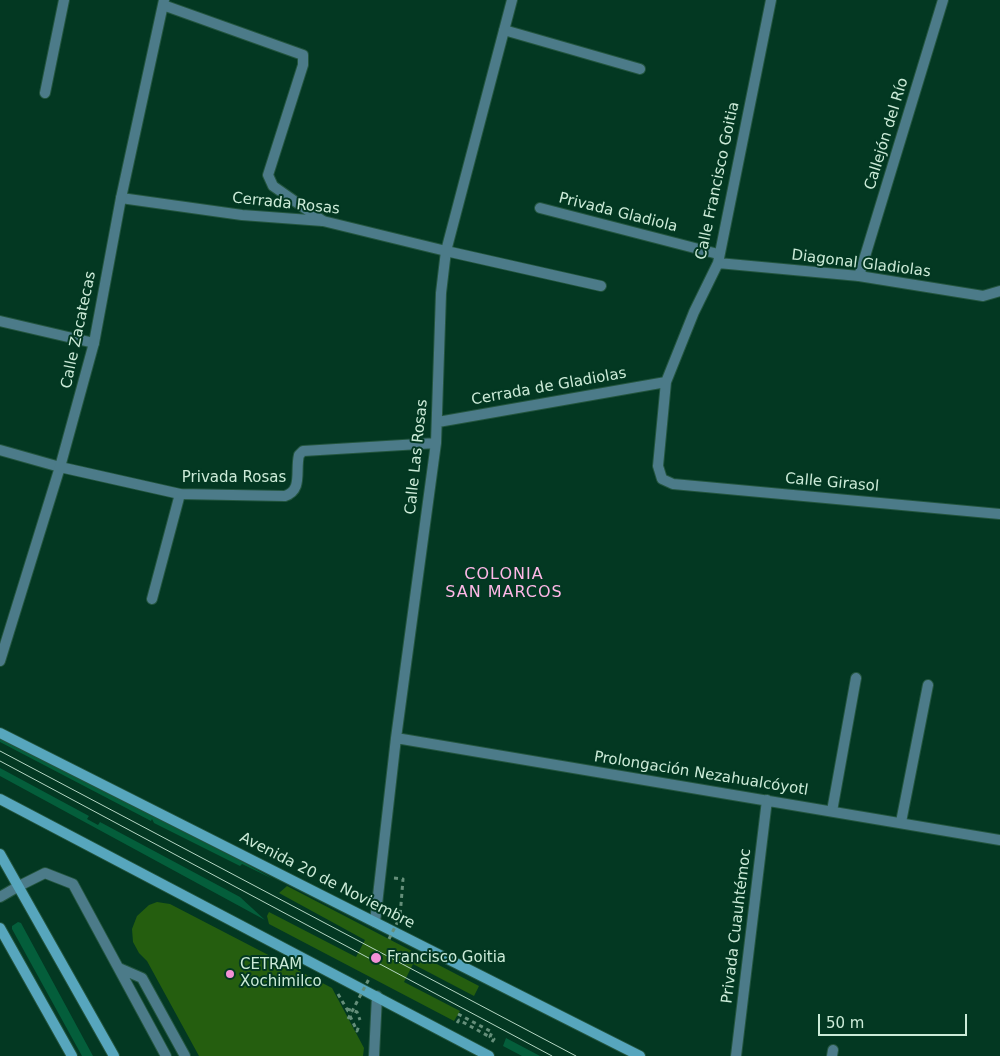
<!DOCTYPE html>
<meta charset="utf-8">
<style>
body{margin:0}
#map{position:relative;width:1000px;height:1056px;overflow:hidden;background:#033822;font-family:"DejaVu Sans",sans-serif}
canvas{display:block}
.scale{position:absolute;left:818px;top:1014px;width:149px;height:22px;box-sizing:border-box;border:2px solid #ccebd8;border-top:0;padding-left:6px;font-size:15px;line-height:18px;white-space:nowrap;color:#ccebd8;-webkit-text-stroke:4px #033822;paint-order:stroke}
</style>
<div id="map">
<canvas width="1000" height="1056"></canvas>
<div class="scale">50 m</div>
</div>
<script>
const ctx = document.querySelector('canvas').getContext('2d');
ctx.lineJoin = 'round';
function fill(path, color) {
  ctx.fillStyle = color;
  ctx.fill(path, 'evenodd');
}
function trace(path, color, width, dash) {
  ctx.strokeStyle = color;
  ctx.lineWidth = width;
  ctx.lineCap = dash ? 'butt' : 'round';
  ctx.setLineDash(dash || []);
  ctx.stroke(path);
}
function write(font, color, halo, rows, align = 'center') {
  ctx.font = font + ' "DejaVu Sans",sans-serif';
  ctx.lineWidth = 4;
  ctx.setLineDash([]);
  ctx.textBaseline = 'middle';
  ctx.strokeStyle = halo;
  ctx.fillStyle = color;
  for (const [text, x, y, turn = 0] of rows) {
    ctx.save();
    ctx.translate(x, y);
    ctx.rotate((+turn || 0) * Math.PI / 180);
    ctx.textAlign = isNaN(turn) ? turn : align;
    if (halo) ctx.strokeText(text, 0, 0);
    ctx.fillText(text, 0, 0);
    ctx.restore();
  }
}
const green = new Path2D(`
 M0,739l243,123 30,17 -31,-15 -2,2 -86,-43 -2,-4 -1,2 -151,-79z
 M0,768l89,48 -2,3 11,6 2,-3 140,75 25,23 -265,-144z
 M18,922l3,1 72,133h-11l-70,-127v-3z
 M506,1038l34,18h-18l-19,-10z`);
const building = new Path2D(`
 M287,886l192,100 -5,10 -61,-32 -9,18 56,29 -6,10 -185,-97 -2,-8 2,-4 87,45 9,-17 -86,-47z
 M157,902l13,2 162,84 32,60 -1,8h-164l-52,-95 -8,-8 -6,-11 -1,-13 5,-13 12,-11z`);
const path = new Path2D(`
 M394,878l9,1 -3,38
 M338,994l10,17 4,2
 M347,1009l10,3 3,8
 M458,1014l34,18 -2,5 4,2 -2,3
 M350,1016l7,15 2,-5
 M457,1023l2,-3 31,17`);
const lane = new Path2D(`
 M45,93l19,-93
 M121,198l121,17 81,6 123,30
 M540,208l178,46
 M859,276l84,-276
 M0,321l94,22
 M0,450l60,17
 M152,599l28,-105
 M832,811l24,-133
 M901,822l27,-137
 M19,886l26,-13 28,11 93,172
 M119,968l23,10 43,78`);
const street = new Path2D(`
 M771,0l-53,263 -24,49 -28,70 -8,84 4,13 11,5 327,30
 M163,5l140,50v10l-35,110 5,11 50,35
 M504,30l136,39
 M446,251l155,35
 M718,263l141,13 124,20 17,-5
 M438,422l228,-40
 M60,467l120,27 105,2c18,-6 10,-25 14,-41l4,-4 133,-8
 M0,661l60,-194 34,-124 27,-145 43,-198
 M396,738l604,102
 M0,897l19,-11
 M375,922l21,-184 40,-295 5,-150 5,-42 66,-251
 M374,1056l3,-60
 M736,1056l31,-256
 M832,1056l1,-6`);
const secondary = new Path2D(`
 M0,733l640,323
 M0,799l489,257
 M0,854l114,202
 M0,928l72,128`);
const tram = new Path2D(`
 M0,751l576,305
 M0,761l552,295`);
const pathBridge = new Path2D(`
 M389,939l11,-22
 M348,1019l22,-42`);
const markers = [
 [376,958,6,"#f391d6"],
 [230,974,5,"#f391d6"]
];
const streetNames = [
 ["Callejón del Río",887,134,-73],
 ["Calle Francisco Goitia",718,181,-78],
 ["Cerrada Rosas",286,204,6],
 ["Privada Gladiola",618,213,14],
 ["Diagonal Gladiolas",861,264,7],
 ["Calle Zacatecas",79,330,-78],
 ["Cerrada de Gladiolas",549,387,-10],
 ["Calle Las Rosas",417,457,-84],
 ["Privada Rosas",234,478],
 ["Calle Girasol",832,483,5],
 ["Prolongación Nezahualcóyotl",701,774,9],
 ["Avenida 20 de Noviembre",327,881,27],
 ["Privada Cuauhtémoc",737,926,-83]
];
const poiNames = [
 ["Francisco Goitia",387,958],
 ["CETRAM",240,965],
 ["Xochimilco",240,982]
];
const neighbourhoodNames = [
 ["COLONIA",504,575],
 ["SAN MARCOS",504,593]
];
fill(green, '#045e3b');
fill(building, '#255e0f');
trace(lane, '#23553f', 12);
trace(street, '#23553f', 12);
trace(secondary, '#23553f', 12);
trace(path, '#658f7a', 3, [4, 4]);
trace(lane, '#4c7b89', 10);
trace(street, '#4c7b89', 10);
trace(secondary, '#57a6bd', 10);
trace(tram, '#b5d7c4', 1);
trace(pathBridge, '#658f7a', 3, [4, 4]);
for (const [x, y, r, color] of markers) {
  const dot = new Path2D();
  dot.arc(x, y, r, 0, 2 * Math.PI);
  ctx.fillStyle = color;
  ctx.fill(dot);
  trace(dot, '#033822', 2);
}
write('15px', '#ccebd8', '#033822', streetNames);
write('15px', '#ccebd8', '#033822', poiNames, 'left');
ctx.letterSpacing = '1px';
write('16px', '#feb8e7', '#033822', neighbourhoodNames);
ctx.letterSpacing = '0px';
</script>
